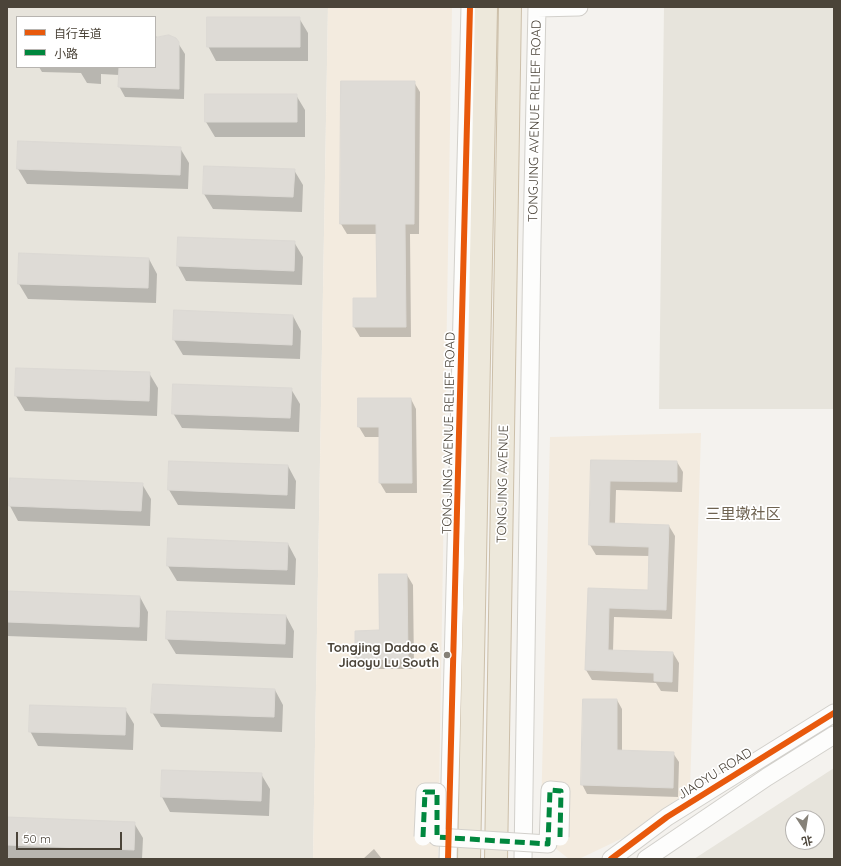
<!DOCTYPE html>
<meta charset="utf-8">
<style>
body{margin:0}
#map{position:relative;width:841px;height:866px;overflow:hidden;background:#f4f2ee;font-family:Quicksand,"Noto Sans SC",sans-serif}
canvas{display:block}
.frame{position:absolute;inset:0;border:8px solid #4b4439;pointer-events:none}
.legend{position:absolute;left:16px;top:16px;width:140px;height:52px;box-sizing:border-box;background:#fff;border:1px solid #b7b4b0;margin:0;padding:5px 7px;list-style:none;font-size:12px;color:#4b4439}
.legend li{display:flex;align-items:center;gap:8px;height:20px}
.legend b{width:20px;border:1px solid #b7b4b0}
.north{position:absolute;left:785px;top:810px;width:40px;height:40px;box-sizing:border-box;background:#fff;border:1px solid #b7b4b0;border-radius:50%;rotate:168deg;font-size:11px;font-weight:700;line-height:16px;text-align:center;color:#4b4439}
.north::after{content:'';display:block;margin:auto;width:14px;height:18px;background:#868178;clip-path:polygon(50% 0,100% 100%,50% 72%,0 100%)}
.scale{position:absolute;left:16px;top:832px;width:106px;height:18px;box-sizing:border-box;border:2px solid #4b4439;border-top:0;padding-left:5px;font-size:12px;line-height:14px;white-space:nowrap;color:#4b4439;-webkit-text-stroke:3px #fff;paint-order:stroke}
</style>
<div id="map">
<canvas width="841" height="866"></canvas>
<div class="frame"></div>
<ul class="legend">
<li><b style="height:5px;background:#e8590c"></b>自行车道</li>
<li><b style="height:5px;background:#00873e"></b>小路</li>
</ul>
<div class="north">北</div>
<div class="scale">50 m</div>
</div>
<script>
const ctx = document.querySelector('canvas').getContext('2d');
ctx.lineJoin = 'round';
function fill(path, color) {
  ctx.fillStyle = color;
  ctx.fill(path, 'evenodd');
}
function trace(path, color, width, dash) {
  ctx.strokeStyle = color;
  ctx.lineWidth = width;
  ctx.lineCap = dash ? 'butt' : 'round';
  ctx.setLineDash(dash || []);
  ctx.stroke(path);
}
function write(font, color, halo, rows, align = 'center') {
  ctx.font = font + ' Quicksand,"Noto Sans SC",sans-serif';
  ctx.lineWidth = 3.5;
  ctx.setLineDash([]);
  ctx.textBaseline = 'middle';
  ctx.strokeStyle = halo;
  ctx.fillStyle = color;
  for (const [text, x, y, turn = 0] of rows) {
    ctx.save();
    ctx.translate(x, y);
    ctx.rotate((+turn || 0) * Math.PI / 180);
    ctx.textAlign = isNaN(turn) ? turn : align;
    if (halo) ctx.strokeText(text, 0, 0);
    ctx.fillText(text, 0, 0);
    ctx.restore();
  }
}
const residential = new Path2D(`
 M7,7h321l-15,852h-306zM17,17h138v50h-138z
 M664,7h170v402h-175z
 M834,768v91h-140zM793,818h24v24h-24z`);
const commercial = new Path2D(`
 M328,7h124l-14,852h-125z
 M701,433l-11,357 -63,46 -48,23h-10l-14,-11 -14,-32 9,-379z`);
const shadow = new Path2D(`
 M299,18l9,15v28h-92l-8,-15z
 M155,34l2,4 21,5 7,11 -1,45 -59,-2 -6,-11v-11l-18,-1v10l-14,-1 -6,-10 -39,-1 -3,-5h116z
 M414,82l6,10 -1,142h-9l1,103h-51l-6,-10 24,-28 -1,-65h-30l-6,-10z
 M206,95h90l9,15v27h-90l-9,-15z
 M180,148l9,15 -1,26 -161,-5 -9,-15z
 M294,170l9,15 -1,27 -89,-3 -9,-15z
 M179,238l115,4 9,15 -1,28 -116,-4 -8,-15z
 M149,259l8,15 -1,29 -128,-4 -9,-15z
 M175,311l118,5 8,15 -1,28 -117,-4 -9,-15z
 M17,369l132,4 9,15 -1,28 -132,-5 -9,-15z
 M291,389l9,15 -1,28 -117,-4 -9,-15z
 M359,399h52l5,10 1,84h-31l-6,-10v-46h-15l-6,-10z
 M592,461l85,1 6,10 -1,20 -66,-2 -1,34 54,2 6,10 -3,83 -58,-2 -1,34 60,2 6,10 -1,29 -17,-1 -5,-8 -64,-3 -6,-10 3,-81 60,2 1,-35 -54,-1 -6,-10z
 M170,462l118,4 8,15 -1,28 -117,-4 -9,-15z
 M142,484l9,15 -1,27 -132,-5 -8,-15z
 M288,544l8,15 -1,26 -118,-4 -9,-15z
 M407,575l6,10 1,84h-52l-6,-10 24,-28z
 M7,592l133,5 8,15 -1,29 -140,-5z
 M168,612l118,4 8,15 -1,27 -117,-4 -9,-15z
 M275,690l8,15 -1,27 -121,-5 -9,-15z
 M617,700l5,9v42l51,2 6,9 -1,35 -91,-3 -5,-10z
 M125,709l9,15 -1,26 -95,-4 -8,-15z
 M7,718l1,2 -1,27z
 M163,771l98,3 9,15 -1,27 -99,-4 -8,-15z
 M7,818l127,5 9,15 -1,21h-133l-2,-4z
 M374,849l8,10h-19z`);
const building = new Path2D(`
 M207,17h93v30h-93z
 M169,35l7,3 3,4v47l-61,-2 1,-20h36v-29z
 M341,81h74l-1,143h-9l1,103h-53v-29h24l-1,-74h-36z
 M205,94h92v28h-92z
 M18,141l163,6 -1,28 -163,-6z
 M204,166l91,3 -2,28 -90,-3z
 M178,237l117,4 -1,30 -117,-5z
 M19,253l130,5 -1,30 -130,-4z
 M174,310l119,5 -1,30 -119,-5z
 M16,368l134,4 -1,29 -134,-5z
 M173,384l119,4 -2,30 -118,-4z
 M358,398h53l1,85h-33v-56h-21z
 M591,460l86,1v21l-67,-1 -1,42 60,2 -3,85 -57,-2 -1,42 65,2 -1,30 -18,-1v-8l-69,-3 3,-82 60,2 1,-43 -60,-2z
 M169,461l119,4 -1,30 -119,-5z
 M10,478l133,5 -2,28 -132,-5z
 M168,538l120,5 -1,27 -120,-4z
 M379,574h28l1,85 -53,1v-29l24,-1z
 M7,591l133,5 -1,31 -132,-5z
 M167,611l119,4 -1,29 -119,-5z
 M153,684l122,5 -1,28 -123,-4z
 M583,699h34v51l57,2 -1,36 -92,-3z
 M30,705l96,3 -1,27 -96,-3z
 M162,770l100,3 -1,28 -100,-4z
 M7,817l128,5 -1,28 -127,-5z`);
const minor = new Path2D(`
 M537,8l42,-1
 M448,859l22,-852
 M523,859l9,-619 5,-233
 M611,859l56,-42 167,-104
 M646,859l121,-82 67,-42`);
const highway = new Path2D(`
 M469,859l17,-852
 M496,859l14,-852`);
const minorBridge = new Path2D(`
 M423,837l2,-45h12v45l111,7 2,-54 11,1 -1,46`);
const quiet = new Path2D(`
 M423,837l2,-45h12v45l111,7 2,-54 11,1 -1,46`);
const cycleway = new Path2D(`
 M448,859l22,-852
 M611,859l56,-42 167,-104`);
const markers = [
 [447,655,4,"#868178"]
];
const streetNames = [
 ["TONGJING AVENUE RELIEF ROAD",535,121,-89],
 ["TONGJING AVENUE RELIEF ROAD",449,433,-89],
 ["TONGJING AVENUE",503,484,-89],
 ["JIAOYU ROAD",715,774,-32]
];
const poiNames = [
 ["Tongjing Dadao &",439,648],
 ["Jiaoyu Lu South",439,663]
];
const quarterNames = [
 ["三里墩社区",743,514]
];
fill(residential, '#e7e4dc');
fill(commercial, '#f3ebdf');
fill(shadow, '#0003');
fill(building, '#dedbd6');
trace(building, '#dcd9d4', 1);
trace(minor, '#d2d0cb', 19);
trace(highway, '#ccbfa9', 24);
trace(minor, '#fdfdfc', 17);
trace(highway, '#ede8db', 22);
trace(minorBridge, '#d2d0cb', 19, []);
trace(minorBridge, '#fdfdfc', 17);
trace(quiet, '#00873e', 5, [10, 5]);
trace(cycleway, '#e8590c', 6);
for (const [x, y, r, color] of markers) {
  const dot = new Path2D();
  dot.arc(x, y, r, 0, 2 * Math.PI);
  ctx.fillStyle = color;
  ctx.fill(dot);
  trace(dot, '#fff', 1.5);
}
write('13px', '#4b4439', '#fff', streetNames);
write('bold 13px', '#4b4439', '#fff', poiNames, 'right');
write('15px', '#6e6250', '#fff', quarterNames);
</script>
